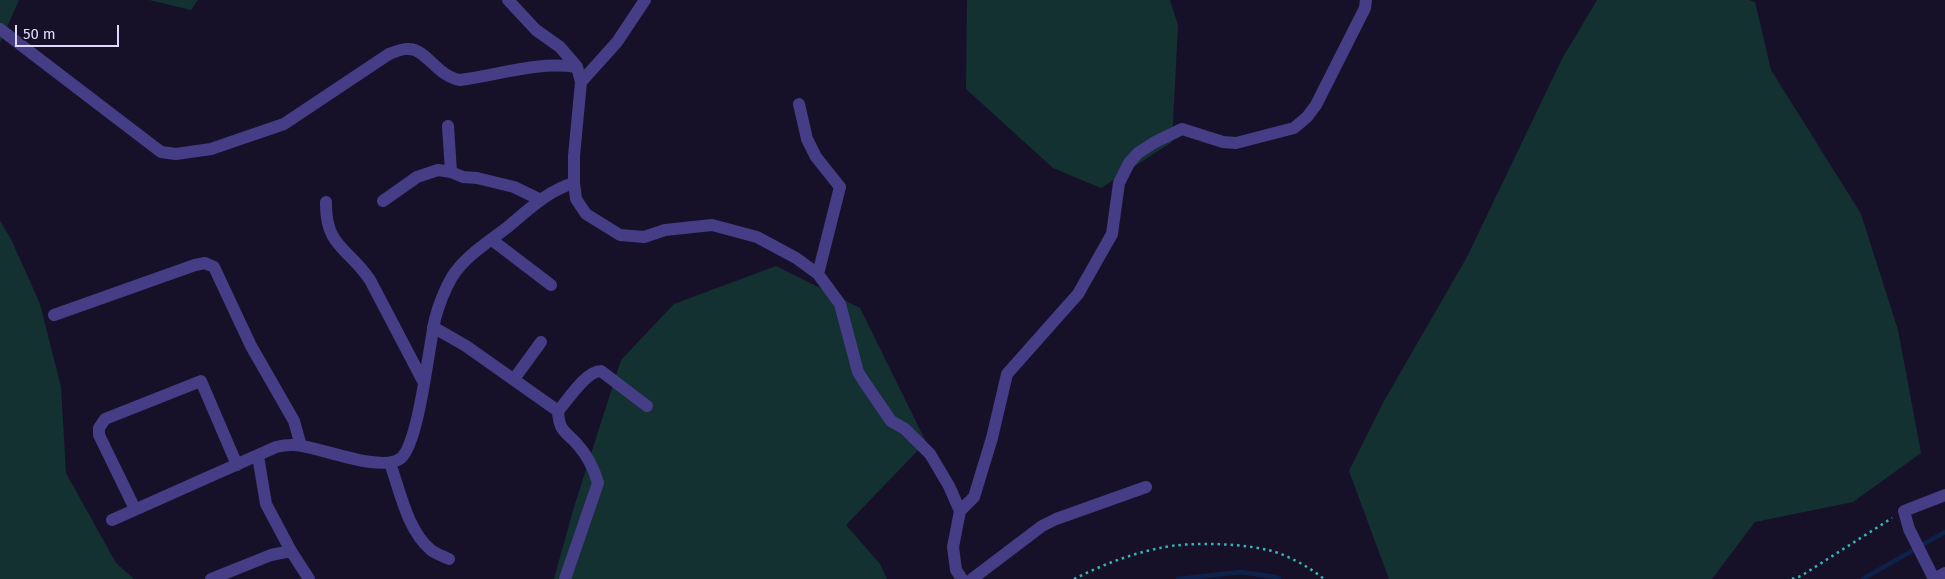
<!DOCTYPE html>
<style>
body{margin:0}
#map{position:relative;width:1945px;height:579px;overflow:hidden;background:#161128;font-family:"Fira Sans",sans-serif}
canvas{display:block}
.scale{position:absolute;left:15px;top:25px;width:104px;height:22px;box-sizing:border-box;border:2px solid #e0d9fe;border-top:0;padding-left:6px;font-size:15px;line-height:18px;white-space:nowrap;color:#e0d9fe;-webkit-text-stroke:4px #161128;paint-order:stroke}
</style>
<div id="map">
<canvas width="1945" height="579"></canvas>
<div class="scale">50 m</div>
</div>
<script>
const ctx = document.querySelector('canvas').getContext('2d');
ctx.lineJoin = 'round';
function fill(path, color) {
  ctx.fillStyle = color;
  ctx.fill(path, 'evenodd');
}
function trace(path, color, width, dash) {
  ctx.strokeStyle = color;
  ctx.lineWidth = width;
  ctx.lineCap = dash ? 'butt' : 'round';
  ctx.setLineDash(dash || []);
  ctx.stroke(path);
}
const green = new Path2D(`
 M0,0h19l-19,43z
 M149,0h49l-7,10z
 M967,0h203l8,25 -6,117 -71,46 -48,-20 -87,-79z
 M1597,0h152l6,2 16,68 90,144 37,116 23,123 -68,49 -98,20 -43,57h-323l-40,-108 35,-70 83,-144 95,-198z
 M0,221l11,18 29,65 21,83 5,86 50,90 18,16h-134z
 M776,266l84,42 66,134 -80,83 34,39 7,15h-333l20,-72 47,-147 53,-56z`);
const stream = new Path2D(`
 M1178,579l63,-7 35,5 3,2
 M1863,579l82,-47`);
const path = new Path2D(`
 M1074,579c28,-14 56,-25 86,-31 30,-7 93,-5 121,6 15,6 31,15 43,25
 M1792,579l9,-3 91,-58`);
const minor = new Path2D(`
 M508,0l28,30 24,17 17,20 4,15 -7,74v27l2,16 10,15 34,21 24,2 21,-7 47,-5 45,12 39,21 22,16 22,30 18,68 7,11 26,38 14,8 25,25 19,32 11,25 -7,36 3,23 6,9
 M0,29l161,123 15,2 35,-5 73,-25 105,-70c6,-2 14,-6 20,-5 17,0 29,28 51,31 39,-5 77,-19 117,-13
 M581,82l36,-40 28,-42
 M799,104l8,35 9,18 24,30 -22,87
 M448,126l3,46
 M383,201l34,-24 21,-7 13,2 12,5 14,1 37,9 27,13
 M326,202c-1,45 23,46 44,78l54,103
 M492,240l59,45
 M54,315l141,-50 10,-2 9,4 37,79 43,75 7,25
 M433,327l33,19 92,65
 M514,379l27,-37
 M258,456l8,48 25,47 18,28
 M390,463c10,28 17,67 41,87 5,4 12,6 18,9
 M1945,495l-41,16 5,18 25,50 11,-6
 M135,509l-36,-74v-7l6,-9 96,-38 36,84
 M960,511l14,-14 18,-59 15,-64 71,-80 34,-60 7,-51 10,-20 9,-10 17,-11 27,-13 41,13 13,1 58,-15 13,-11 9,-12 49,-97 1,-8
 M112,520l164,-73c8,-2 17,-3 26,-1 21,3 82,27 99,12 18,-15 28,-113 34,-139 4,-15 10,-30 17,-42 13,-21 38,-36 57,-51 20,-17 40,-36 65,-43
 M211,579l60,-24 20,-4
 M565,579l33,-96c-4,-14 -10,-27 -21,-39 -12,-13 -18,-13 -19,-33 10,-11 28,-40 43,-40l46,35
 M972,579l70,-53 14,-7 90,-32`);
fill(green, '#143132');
trace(stream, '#0e214a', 4.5);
trace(path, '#33b8b8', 2.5, [2.5, 4]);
trace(minor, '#453d86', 12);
</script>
